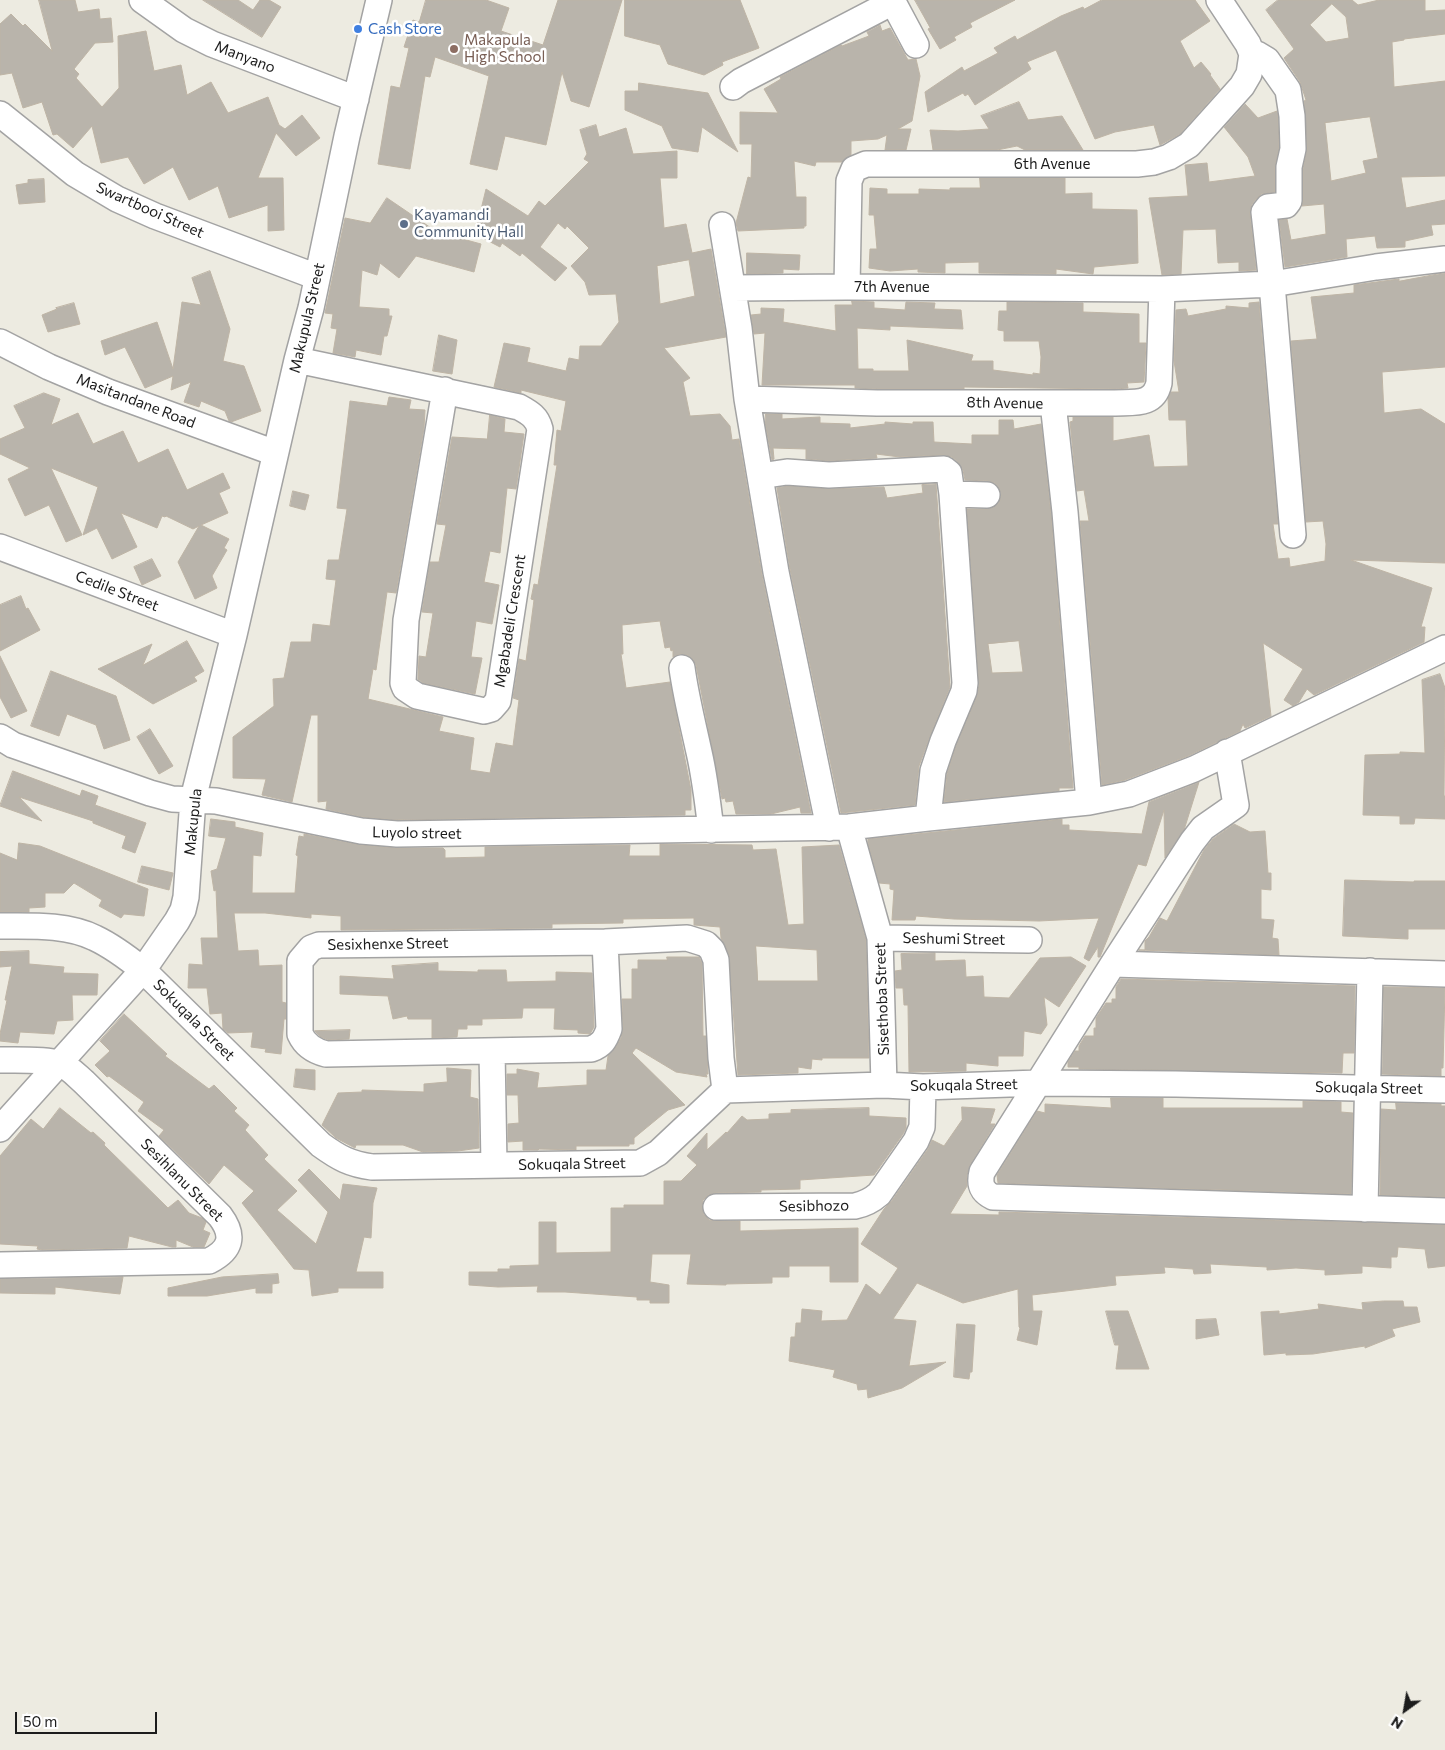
<!DOCTYPE html>
<style>
body{margin:0}
#map{position:relative;width:1445px;height:1750px;overflow:hidden;background:#edebe1;font-family:Commissioner,sans-serif}
canvas{display:block}
.north{position:absolute;left:1380px;top:1685px;width:50px;height:50px;-webkit-text-stroke:4px #fff;paint-order:stroke;rotate:212deg;font-size:14px;font-weight:700;line-height:20px;text-align:center;color:#1c1c1c}
.north::after{content:'';display:block;margin:auto;width:18px;height:22px;background:#1c1c1c;clip-path:polygon(50% 0,100% 100%,50% 72%,0 100%)}
.scale{position:absolute;left:15px;top:1712px;width:142px;height:22px;box-sizing:border-box;border:2px solid #1c1c1c;border-top:0;padding-left:6px;font-size:15px;line-height:18px;white-space:nowrap;color:#1c1c1c;-webkit-text-stroke:4px #fff;paint-order:stroke}
</style>
<div id="map">
<canvas width="1445" height="1750"></canvas>
<div class="north">N</div>
<div class="scale">50 m</div>
</div>
<script>
const ctx = document.querySelector('canvas').getContext('2d');
ctx.lineJoin = 'round';
function fill(path, color) {
  ctx.fillStyle = color;
  ctx.fill(path, 'evenodd');
}
function trace(path, color, width, dash) {
  ctx.strokeStyle = color;
  ctx.lineWidth = width;
  ctx.lineCap = dash ? 'butt' : 'round';
  ctx.setLineDash(dash || []);
  ctx.stroke(path);
}
function write(font, color, halo, rows, align = 'center') {
  ctx.font = font + ' Commissioner,sans-serif';
  ctx.lineWidth = 5;
  ctx.setLineDash([]);
  ctx.textBaseline = 'middle';
  ctx.strokeStyle = halo;
  ctx.fillStyle = color;
  for (const [text, x, y, turn = 0] of rows) {
    ctx.save();
    ctx.translate(x, y);
    ctx.rotate((+turn || 0) * Math.PI / 180);
    ctx.textAlign = isNaN(turn) ? turn : align;
    if (halo) ctx.strokeText(text, 0, 0);
    ctx.fillText(text, 0, 0);
    ctx.restore();
  }
}
const building = new Path2D(`
 M39,0h36l3,12 21,-3 1,10 11,-1 2,24 -18,1 -21,26 5,5 -3,4 26,29 17,-19 -1,-52 28,-5 8,40 27,-6 6,30 24,-13 17,31 40,-16 11,28 6,4 17,-14 18,23 -24,18 -20,-23 -18,45h25l1,52 -16,1v-26l-39,13 -11,-32 -29,14 -16,-33 -29,17 -16,-27 -27,6 -9,-37 -19,22 -16,-14 -4,1 -11,-33 -19,6 -11,-35 -12,2v-51l11,-10 12,12 2,-2 27,27z
 M203,0h35l15,10 7,-10h9l12,7 -19,30z
 M426,0h60l23,8 -8,23 42,14 15,-45h64l-33,107 -18,-6 -9,-29 -16,73 -41,-9 -8,34 -27,-6 19,-88 -54,-19 -5,20 -5,-1 -15,93 -32,-5 13,-78 9,2 9,-40 -5,-1 9,-27 6,2z
 M625,0h115l19,48 -37,14 1,3 -19,10 -36,-11 -8,-19 -35,-9z
 M915,0h100l-45,23 2,4 -18,10 2,3 -16,9 -12,-20 2,-1z
 M1102,0h93l15,21 -30,20 14,27 7,-6 10,12 -1,1 10,14 -40,45 -20,11 -6,-20 -39,7 -20,7 -39,-89 -29,12 4,7 -56,36 -7,-11 -3,2 -2,-3 -35,19 -3,-20 37,-25 2,4 34,-18 -4,-5 21,-12 2,4 44,-24 22,-9 1,2z
 M1278,0h74l6,5 21,-5h46v11l20,-1v24l-41,5v1l-12,2 2,45 51,-6v95l-44,1 5,31 39,-8v24l-14,1 2,10 -28,6v6l-28,1 -2,-12 -29,3 1,18 -62,10 -6,-47 8,-1 4,21 35,-6 -2,-30 -22,2 1,-5v-32l4,-20 -3,-48 2,-1 -6,-18 -16,-24 10,-9 -28,-39zM1332,4l14,13 3,21 -23,4 -16,-17zM1370,117l8,41 -15,3 3,12 -35,8 -6,-58z
 M880,25l2,6 8,-3 18,32 8,-1 4,17 -8,45 -14,8h13l-5,21h-21l2,-15 -9,4 -27,2v14l-9,7h-26l-1,4 -21,-5 2,36h10v29h-2v2l-66,3 -2,-8 12,-46 3,1 1,-34h-12v-32l38,1 -14,-24 17,-10 -1,-2 61,-32 1,1 27,-10 -2,-4z
 M639,83l69,10 30,59 -36,-25 -4,25 -26,-4 -10,-22 -37,-16v-19h13z
 M1019,102l9,18 34,-4 21,34h-58l-8,-4 -20,4h-64l-3,-20 28,1 31,-2 -8,-13z
 M1245,104l13,14 19,-7 1,6 1,31 -4,19v25l-14,2 -4,4 -5,6 -2,9 6,57 -17,1v-9l-21,1 -2,-34 -33,1 -2,44 -19,1 -13,-77 39,-2 -3,-31 22,-2 2,19 46,-6 -7,-19 -24,-30z
 M596,125l3,12 27,-9 7,26 44,-3v27h-17l4,50 22,-4 6,29 19,-4 15,88 -62,11 26,30 -7,4 7,34 30,-2 10,12 2,14 7,-1 23,136 49,238h-10l-1,-6 -29,7h-35l-3,-13 -7,1 -1,-4 -3,1 -26,-134 -3,-6 -5,-4 -8,-1 -7,3v-7l-2,1 -1,-4 -5,1 -5,-27 -38,4 1,29h-2l5,34 44,-6 21,108v20h-6v5l-288,5 -34,-3 -37,-8 1,-8 -9,1v-87h-7l-19,87 -30,-7 4,-16 -33,-1v-41l41,-31 -1,-27 11,-1 7,-36h20l2,-18 17,2 6,-46 -10,-1 2,-19h11l8,-51 -10,-1 13,-107 37,5 2,-9 22,3 -2,9 16,1 -1,18 -28,165 -9,-1 -11,78 -3,-1 -5,30 75,18 -4,14 35,7 -4,32 20,3 6,-30 17,3 6,-46 -6,-2 6,-39 7,2 8,-61 -3,-1 3,-15 4,1 19,-120h-3l3,-35 4,1 5,-30 -45,-11v3l-27,-6 10,-44 26,5 -3,14 39,9 3,-13 10,2 1,-14h21l18,-24 -3,-28 -27,1 -4,-13 -14,-16 18,-18 -22,-22 -2,3 -7,-6 -18,24 27,21 -12,13 -33,-28 -2,3 -18,-13 -2,4 -25,-13 11,-45 42,27 11,-15 6,5 44,-44 -5,-3 3,-5 -7,-24zM689,260l6,36 -35,8 -3,-38z
 M980,178h85v16l27,-1v16l45,1 1,53 -44,4 -1,7 -37,-5v5l-77,-1v-11l-34,1v10l-27,-1v-3l-28,2 -21,-3 1,-19h7l-3,-34h-5l1,-27 17,1v5h32v-5l31,1v-2h30z
 M44,179l1,23 -26,2 -3,-19 12,-2v-3z
 M387,198l50,34 44,12 -7,28 -58,-16 -17,22 -19,-15 -3,12 -15,-5 -3,37 30,2v7h3l-5,20h-3l-3,19 -25,-5 -1,7 -22,-4 4,-24 -6,-1 2,-14 -8,-1 20,-95 25,5z
 M747,253l53,2 -1,15 -16,-1v4l-36,1z
 M210,271l20,58 -7,32 21,5 17,45 -30,11 -2,-1 -4,-10 -24,-10 -2,6 -15,-5 7,-20 -20,8 2,-14 -28,12 -20,-41 -20,8 -4,-14 56,-19 16,47 9,-67 19,3 -9,-27z
 M1445,273v94l-63,5 2,41 37,-4 24,15v139l-94,-3 81,28 -11,39h4l-1,15 -110,53 -7,-6 -8,13 -6,4 -9,-6 19,-31 -40,-26 8,73 -26,12 -2,-4 -3,7 -52,25 -63,24 -23,5 -22,-264h9l-5,-31 -7,1 -7,-69 3,-1v-4h40v24l36,-6 5,32 34,-1 -2,-46h-17l-1,-22 3,-6h8l-5,-31 2,-51 10,-1 2,7 38,-7v-3l23,2v-5l10,-1 19,222h-5l5,35 11,-1 1,9 35,-6 1,-17 -3,-23 -17,1 -15,-181 26,-2 -6,-42 43,-4v-8l45,-6v2z
 M852,301l22,1v6l31,2 1,-8 29,1 -1,6 27,1 2,19 -73,-3v4l-33,-2 1,41h15v2h36l-2,-31 66,15 -2,6h22v9l40,5v-2l7,1 1,-17 -2,-16h-35v-10l-6,-1 1,-19h8v-9l76,1v9l56,2v29h7l-2,39 -17,1 1,5 -13,1 -151,-2v2h-87l-22,-1v-3h-93l3,-52 -11,1 -3,-19 10,-1v-6l23,1 -1,13 53,9 -1,-26h17z
 M74,303l6,21 -32,8 -6,-17 15,-6 -1,-1z
 M439,335l18,5 -5,34 -19,-3z
 M44,393l16,6 -9,26 27,-12 15,31 30,-13 15,32 30,-14 19,41 36,-17 7,15 -11,5 9,20 -27,12 28,14 -5,9 3,2 -15,26 5,12 -22,11 -17,-37 21,-36 -6,3 -27,-13 -1,1 -3,-1 -5,12 -36,-15 16,34 -25,12 -15,-31 -14,7 15,-48 -47,-19 31,67 -16,7 -17,-37 -24,11 -17,-37 22,-11 -30,-14v-15l25,-11 -11,-22z
 M766,414h16v5l38,-2v6l30,1v4l35,-4v-2l28,2v-2h20l1,20 38,2v-9h27v-15h14l1,9 27,-5 10,89 22,275h-14v3l-115,11 3,-28 9,-28 21,-50 2,-11 -12,-176h20l7,-2 5,-4 2,-7 -2,-8 -4,-5 -7,-2 -23,-1 -2,-10 -5,-8 -6,-5 -9,-2 -43,2 -24,-3 1,4 -48,3 -23,-2v-10l-33,-1 1,11 -2,1 -7,-38zM1019,641l4,31 -31,1 -4,-29z
 M490,415l15,4 -1,13 20,2 -8,55 -9,-1 -7,65 -10,-2 -6,31 15,3 -7,39 -16,-3 -5,36 11,1 -7,36 -52,-11 -5,-4 1,-23 7,1 7,-44 -11,-1 8,-50h9l7,-37 -9,-1 15,-87 35,2z
 M936,484l14,203 -20,49 -11,30 -4,39 -74,8 -51,-244 -13,-81 11,-2 42,3 54,-2 3,11 36,-5 -1,-8z
 M293,491l16,4 -4,15 -15,-4z
 M152,559l9,17 -19,9 -8,-18z
 M21,596l5,13 2,-1 12,22 -40,21v-46z
 M187,641l17,30 -10,6 3,4 -44,23 -55,-35 54,-25 -9,21z
 M0,656l27,55 -16,7 -11,-21z
 M51,671l65,25 14,44 -26,9 -8,-24 -29,-11 -8,22 -28,-10z
 M1440,674l5,14 -1,108h1v23l-30,-1 -1,6h-14v-8l-37,-1 2,-60 35,-1v-2l25,1 -3,-73z
 M150,729l23,37 -14,8 -22,-37z
 M13,771l67,25 2,-6 16,6 -3,9 51,18 -11,30 -13,-5 4,-12 -33,-13v-2l-74,-24 23,24 -42,-15z
 M1199,782l-15,48 -19,28 -1,-48 -18,56 -8,-2 -38,93h-2v-10l-9,14 -5,-3 15,-40 -60,3 -85,-2 -38,-3 -1,4h-23l2,-30 -4,-1v-5l-11,-1 -11,-40v-4l194,-20v6h7v5l73,4 7,-32z
 M211,819l24,3v5l28,6 -2,23 -8,-1 -1,38h43l3,-37 -2,-1 3,-19 5,1v-3l56,11 37,3h46l2,2v8l40,-1v-10l145,-2 -1,11h31v-12l92,1 1,5 23,-1 12,76 16,-1 -2,-77 37,-2 27,95 3,118h-47v2l-10,-1 -1,10 -13,-2v6l-60,2 -9,-120 -8,-17 -1,-11 -26,-2v-7l-71,1v4l-69,1h-2v4l-211,2v-14l-30,-2v4l-46,-5h-31l4,38 20,-1 1,16 23,-1v37l4,1v16h-2l-3,35 -16,-2 1,-3 -15,-2 2,-15 -25,1 -5,-4 -1,-16 -12,1 -3,-26h-19l1,-24 14,1 -2,-27h17l-2,-48 -2,1 -3,-20 6,-2 9,-31 -17,-2zM756,946l61,4 1,31h-60z
 M1234,824l16,8 15,-1 3,42h3v17l-10,-1v30l13,1 -2,18 6,1 1,16 -140,-5h6v-9l4,-4 11,-19 7,3 37,-71 9,-11z
 M19,843l21,3 108,43 -4,27 -20,-2 -3,4 -22,-12 3,-6 -28,-17 -10,10h-19v14l-16,1v4h-29v-59l17,7z
 M142,866l31,7 -4,17 -31,-8z
 M1345,880l69,2v-1h31v48h-37v10l-65,-3z
 M29,951v13l35,3 -1,6 35,1 -1,21h-25l1,25 -16,1 -3,13 -34,-2 -2,11 -18,-2v-7l7,-34h-2l7,-34 -12,1v-15z
 M935,953v8l30,-1 1,17 17,-1 1,21 25,1 31,-40 31,-1 15,9 -27,41 -15,-10 3,28 -6,9 -17,-3 -1,25h-25v10l-32,-3v8l-57,1 -1,-67h-4l-1,-17h-7l-1,-17 7,-1 -1,-16z
 M667,957h32l3,6 1,73h3l2,38h-2l1,3 -31,-5 -40,-24 -4,5 53,52 -17,5 -34,28v6h-5v2h-53v4l-37,-1 -1,1h-15v-9l-15,1v-18l11,-1 -1,-28h-11v-21h10v-5l22,4 -2,15 50,-3v-15h19l2,-14 8,-9 5,-9 2,-10 -1,-29h10v-30h6v-9h29z
 M438,963v8l40,1v-2h28l1,12 49,-1v-9l36,1 2,54 -4,7 -12,-1v-3l-24,-1 1,-21h-32l-1,10 -40,1v6h-15v4h-9l-1,8 -25,1v-19h-24l-1,-3 -14,3 -5,-23 -48,-2v-18l54,3 -2,-13z
 M1121,979l234,7 -1,67h-11l-1,20 -263,-4v-2h-11v-5l7,-11h4v-5l6,-10h9v-8h2v-10l10,-15h6v-4h4v-12z
 M1384,987l61,1 -2,80h-2v8l-59,-2z
 M124,1014l43,40 -2,2 44,33 5,-4 23,23 -3,3 15,14 -4,5 23,25 -4,4 33,32 -20,19 39,34 12,-32 -30,-32 11,-11 31,31 3,-16 34,4 -4,15 -2,35 -7,-1 -8,35h27v16h-45v4l-26,4 -3,-26 -15,-1 -52,-66 12,-12 -30,-26 -15,19 -50,-48 5,-6 -26,-19 6,-9 -35,-26 -2,1 -12,-12 15,-14 -10,-10z
 M350,1030l-1,9 -21,1 -7,-3 -6,-6z
 M447,1068l24,2 -1,27 8,2 1,49 -21,3 -35,1 -20,-7h-47l-1,3 -19,-10 -14,-13 16,-32 24,-1v-2l62,2v-8l23,-2z
 M296,1069l19,1v20l-21,-3z
 M1111,1098h52v10h140v-7l38,1v10l12,1 -2,81 -353,-11 -1,-8 40,-64 8,2v-9l66,4z
 M1396,1103l45,1v2h4v91l-65,-2 1,-86 15,1z
 M962,1107l33,2 -5,15h5l-25,41 -3,10v11l-17,28 49,1v-3l446,13v41l-17,2 -3,-19 -27,-2 -1,10h-6v11l-29,-2v7l-37,2v-5l-29,-2 -29,2v-3l-57,-3 1,9 -17,1 -1,-5 -29,-2 1,6 -50,3 1,9 -84,10 1,16h9l-5,34 -20,-5 3,-12 -1,-1 -1,-38 -55,14 -46,-20 -24,36 23,2 -7,45 37,-4 -44,26 -34,10 -1,-9 -9,1 -1,-6 -24,-7 2,-7 -46,-9 2,-24h4l1,-14h5l1,-14 20,2 -1,10 26,-1 19,-36 14,11 18,-27 -37,-24 23,-35 7,-7 37,-53 4,-9 12,6 18,-26z
 M60,1108l31,25 2,-1 12,11 -1,2 64,63 10,-8 11,13 13,5 4,4 -3,8 7,3 -6,14h-11l-17,-7v7h-4l-43,-11 -2,12 -85,2 -5,-1 1,-3 -38,-2v-88l31,-37 12,10z
 M869,1108v8l37,2v10l-3,6 -29,41 -74,5v9l-39,1v2l-46,1 -7,2 -5,5 -1,7 2,8 5,5 7,1h24v10l118,-3v54h-28v-16h-41v11h-17v6l-46,1v1l-39,-1 4,-30h-39l-2,28 19,3v18h-19v-3h-13v-3l-72,-5h-28l1,-6 -40,1 -29,-2v-13h29v-3h12v-3l29,-1v-43h17v31l55,-1v-44h13v-3h40v-24h17l16,-16 -10,-9 20,-23v17l19,-18 1,1 15,-17 5,4 22,-1v-5l22,-1v-3z
 M278,1274l1,9 -7,1v9h-16v-5l-49,8h-39v-8l54,-11z
 M123,1277l-3,17 -65,-7v7l-55,-1v-14z
 M1384,1301h19l1,6h13l3,15 -28,7 3,7 -30,12v-2l-52,8 -27,1v-2l-22,2 -3,-43 18,-1v3l40,-5 -1,-5 45,6 -1,-7z
 M1106,1311h22l21,58h-33l3,-24h-4z
 M1216,1319l3,16 -23,4v-19z
 M957,1324l18,1 -3,47h-2l-1,7 -15,-2z`);
const minor = new Path2D(`
 M142,0l42,30 28,14 144,55
 M892,0l24,45
 M1252,54h5l10,6 21,30 4,26 1,33 -4,18v34l-3,4 -18,2 -4,5 8,72 21,251
 M733,87l8,-6 152,-79
 M0,114l75,60 42,25 38,17 162,61
 M722,225l17,103 8,71 29,173 53,256
 M847,287l2,-106 5,-12 12,-5h271l17,-2 15,-5 20,-12 53,-59 7,-12 3,-20 -4,-10 -29,-44
 M733,288l114,-1 315,2 110,-5 104,-17 69,-8
 M0,342l49,25 59,25 167,61
 M297,360c74,15 148,31 222,47 11,6 18,10 21,22l-42,272 -7,8 -7,2 -67,-15 -12,-8 -2,-5 3,-63 39,-230
 M747,399l130,4h238c19,-1 39,3 44,-20l3,-94
 M1053,403l12,109 24,290
 M760,476l27,-4 42,3 115,-6 5,4 3,21 35,1
 M0,547l234,88
 M682,668c4,29 11,56 17,84 6,26 9,52 12,78
 M0,737l13,8 137,48 22,6 44,2 145,30 36,3 452,-7 79,-9 161,-16 40,-8 65,-25 251,-121
 M1227,752l9,53 -33,23 -11,14 -79,122 -131,208c-3,12 0,20 11,25l452,14
 M928,818l5,-47 10,-30 21,-50 1,-8 -13,-189
 M849,827l31,111 4,147
 M0,926c31,0 67,-2 95,12 17,8 33,20 48,32l178,175c18,13 29,19 51,22l268,-4 18,-10 67,-63 159,-5 39,2 115,-4 138,1 269,6
 M880,938l149,2
 M605,942l4,87c-4,11 -7,16 -18,20l-265,5c-12,-3 -21,-9 -26,-20v-73l11,-13 8,-3 286,-3 82,-4 19,6 6,6 4,10 5,98 4,32
 M1113,964l332,10
 M492,1051l2,114
 M0,1060c16,0 43,-1 59,3 9,3 18,13 25,19l136,134c15,20 11,34 -11,45l-209,4
 M0,1129l143,-159 34,-49 6,-11 3,-13 7,-98 41,-164 63,-275 14,-52 36,-172 32,-136
 M716,1207l139,-1c10,-2 16,-5 24,-12l37,-53 6,-14 1,-40
 M1365,1209l5,-238`);
const markers = [
 [358,29,5,"#3f7fe0"],
 [454,49,5,"#8d6e63"],
 [404,224,5,"#5c6f8a"]
];
const shopNames = [
 ["Cash Store",368,29]
];
const educationNames = [
 ["Makapula",464,40],
 ["High School",464,57]
];
const streetNames = [
 ["Manyano",245,57,21],
 ["6th Avenue",1052,164],
 ["Swartbooi Street",150,210,24],
 ["7th Avenue",892,287],
 ["Makupula Street",307,318,-77],
 ["Masitandane Road",136,401,21],
 ["8th Avenue",1005,403,1],
 ["Cedile Street",117,591,21],
 ["Mgabadeli Crescent",510,621,-81],
 ["Makupula",193,822,-84],
 ["Luyolo street",417,833,1],
 ["Seshumi Street",954,939,1],
 ["Sesixhenxe Street",388,944,-1],
 ["Sisethoba Street",882,999,-92],
 ["Sokuqala Street",194,1020,45],
 ["Sokuqala Street",964,1085,-1],
 ["Sokuqala Street",1369,1088,1],
 ["Sokuqala Street",572,1164,-1],
 ["Sesihlanu Street",182,1180,45],
 ["Sesibhozo",814,1206,-1]
];
const serviceNames = [
 ["Kayamandi",414,215],
 ["Community Hall",414,232]
];
fill(building, '#b9b4ab');
trace(building, '#beb4a5', 1);
trace(minor, '#a3a3a3', 28);
trace(minor, '#fff', 25);
for (const [x, y, r, color] of markers) {
  const dot = new Path2D();
  dot.arc(x, y, r, 0, 2 * Math.PI);
  ctx.fillStyle = color;
  ctx.fill(dot);
  trace(dot, '#fff', 2);
}
write('15px', '#366cbe', '#fff', shopNames, 'left');
write('15px', '#785e54', '#fff', educationNames, 'left');
write('15px', '#1c1c1c', '#fff', streetNames);
write('15px', '#4e5e75', '#fff', serviceNames, 'left');
</script>
